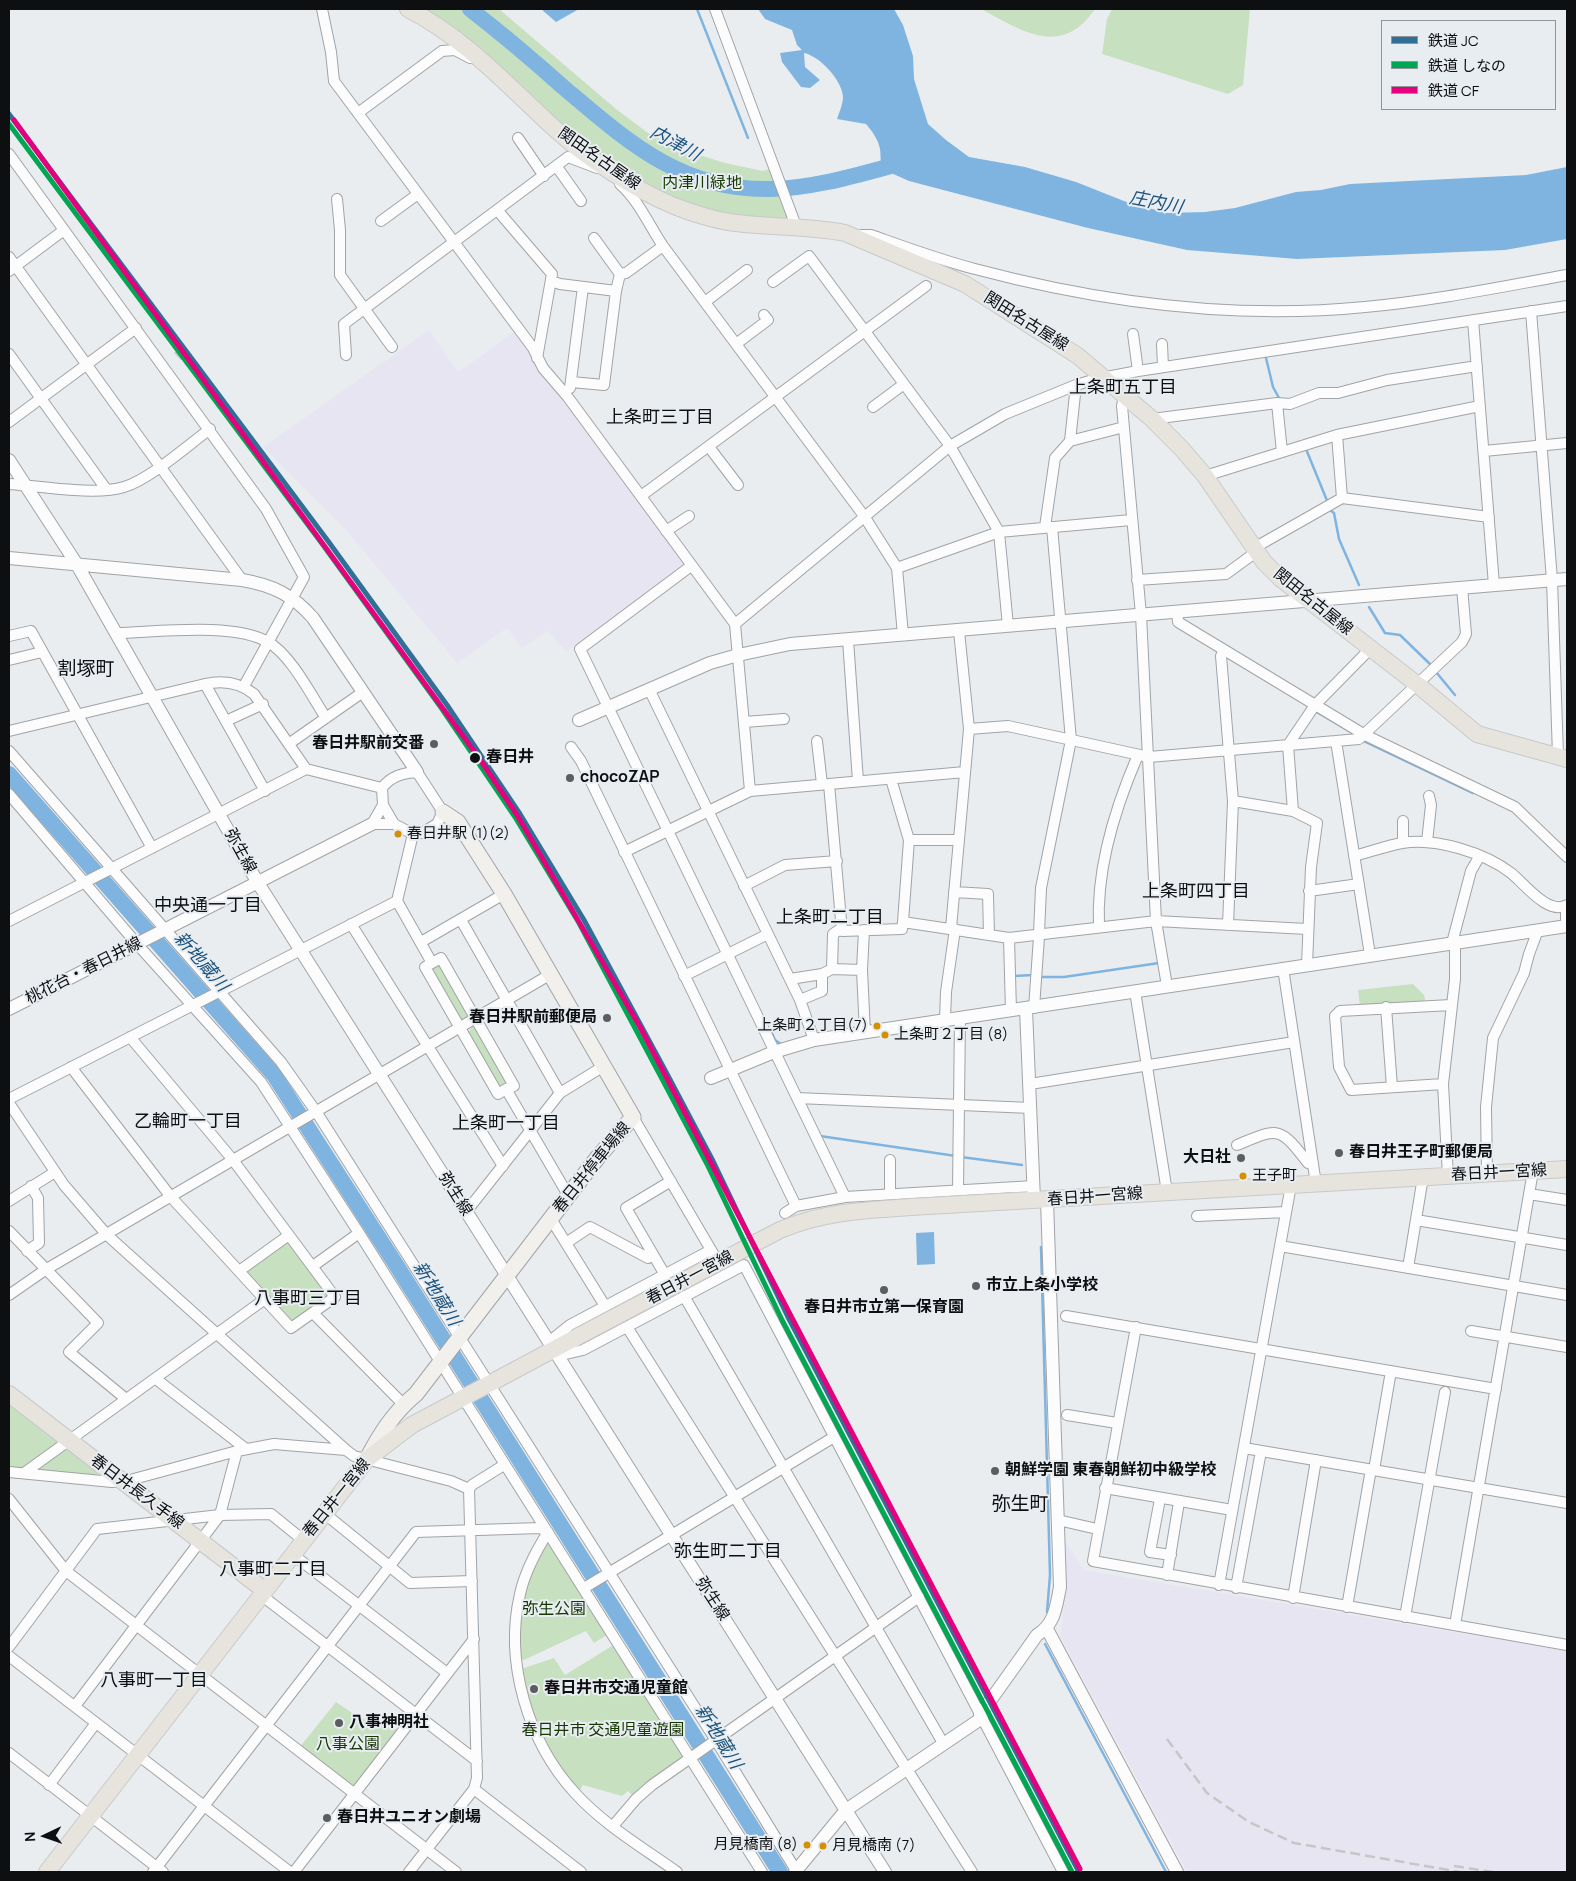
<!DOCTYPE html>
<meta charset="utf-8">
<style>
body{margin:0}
#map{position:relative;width:1576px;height:1881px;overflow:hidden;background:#eaedf0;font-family:Manrope,"Noto Sans JP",sans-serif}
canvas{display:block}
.frame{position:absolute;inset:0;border:10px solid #0e0f11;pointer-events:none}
.legend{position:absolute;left:1381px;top:20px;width:175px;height:90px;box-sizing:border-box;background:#e8edf2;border:1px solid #919498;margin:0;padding:6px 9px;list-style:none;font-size:15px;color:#0e0f11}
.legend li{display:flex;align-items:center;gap:10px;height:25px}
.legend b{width:25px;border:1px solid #919498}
.north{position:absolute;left:20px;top:1811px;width:50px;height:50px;-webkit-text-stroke:4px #e8edf2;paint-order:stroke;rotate:267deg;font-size:14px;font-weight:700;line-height:20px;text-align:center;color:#0e0f11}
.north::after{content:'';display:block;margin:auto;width:18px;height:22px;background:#0e0f11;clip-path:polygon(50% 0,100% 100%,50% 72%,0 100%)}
</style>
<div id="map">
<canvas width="1576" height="1881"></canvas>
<div class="frame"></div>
<ul class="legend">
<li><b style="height:6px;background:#307097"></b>鉄道 JC</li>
<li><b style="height:6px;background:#00a651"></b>鉄道 しなの</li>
<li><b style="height:6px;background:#e5007d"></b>鉄道 CF</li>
</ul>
<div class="north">N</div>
</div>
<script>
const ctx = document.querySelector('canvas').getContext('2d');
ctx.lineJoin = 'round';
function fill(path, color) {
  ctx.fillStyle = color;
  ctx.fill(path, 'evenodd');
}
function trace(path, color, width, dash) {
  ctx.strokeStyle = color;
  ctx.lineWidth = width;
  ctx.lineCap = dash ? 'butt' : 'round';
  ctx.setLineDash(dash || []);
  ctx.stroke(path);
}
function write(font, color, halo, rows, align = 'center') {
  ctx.font = font + ' Manrope,"Noto Sans JP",sans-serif';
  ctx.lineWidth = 4;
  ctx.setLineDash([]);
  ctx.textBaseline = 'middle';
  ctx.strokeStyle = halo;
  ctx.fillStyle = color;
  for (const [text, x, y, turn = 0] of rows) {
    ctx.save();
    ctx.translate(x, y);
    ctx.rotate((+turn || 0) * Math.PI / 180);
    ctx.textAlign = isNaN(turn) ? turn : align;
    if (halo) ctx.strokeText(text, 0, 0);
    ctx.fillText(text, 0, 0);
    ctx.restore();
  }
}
const industrial = new Path2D(`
 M429,330l29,42 56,-40 16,22 6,11 148,197 -1,3 -117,87 -18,-21 -26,17 -15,-20 -50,35 -111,-133 -83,-83z
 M1066,1542l18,28 483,81v221h-380l-127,-236 6,-42z`);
const green = new Path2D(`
 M414,9h85l117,100 32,24 36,17 41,13 38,8 7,-2 18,46 -1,7 -51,-3 -50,-12 -76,-41z
 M981,9h114c-34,50 -74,21 -114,0z
 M1112,9h138l-7,76 -15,9 -126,-40 5,-35z
 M436,965l4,1 28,49 -5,6 -4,-1 -28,-50z
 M1413,984l11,11 2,9 -66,3 -2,-17z
 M472,1027l4,1 31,53 -1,4 -4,2 -4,-1 -30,-53z
 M285,1242l5,1 38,50 -1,6 -32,22h-5l-43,-47v-5z
 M9,1405l47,36v3l-34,24 -13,-1z
 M63,1449h4l31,24 -2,4 -58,-6 -1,-4z
 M546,1542h4l58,92 -14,9 -8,-12 -62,29 -4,-2 -1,-33 7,-39z
 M615,1644l68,109v4l-51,38 -4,-4 -6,5 -39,-11 -4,7 -29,-40 -25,-61 -4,-22 33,-11 11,17z
 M336,1702c18,13 39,25 61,27v5l-42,55 -56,-41z`);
const water = new Path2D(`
 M541,9h38l-23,13z
 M758,9h136l9,16 10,31 1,23 14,45 18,16 23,17 56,10 51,15 53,21 39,10 37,-1 30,-4 61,-16 25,-2 29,-6 176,-9 41,-8v72l-62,11 -208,9 -110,-9 -99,-22 -179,-47 -27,-12c-2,-8 -1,-13 -2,-20 -2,-10 -8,-18 -14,-25l-29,-5c2,-6 5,-13 6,-20 1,-17 -23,-43 -39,-46l1,14 15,13 -10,8 -9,-1 -19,-25 -2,-9 22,-3 -5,-5 -5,-15 -27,-11z
 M934,1232l1,32 -18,1 -1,-32z`);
const stream = new Path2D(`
 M697,9l51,129
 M1266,358l7,29 6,11
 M1306,449l22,54
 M1330,510l4,3 5,26 20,46
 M1369,607l16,26 15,2 32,31
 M1436,672l19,23
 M1315,711l41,24
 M1364,741l109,52
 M1014,976l19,-1
 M1040,977h24l95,-14
 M770,1029l5,11 6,4
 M820,1136l136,20
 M961,1157l61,8
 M1041,1247l9,328 -3,37
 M1045,1644l121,228`);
const river = new Path2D(`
 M470,9c32,25 63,51 93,78 64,54 119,105 209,102 44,-1 88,-15 130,-26
 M9,774l265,301 121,188 385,609`);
const minor = new Path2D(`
 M322,9l9,43 3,29 199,267 10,20 24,28 168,228 15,167
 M715,9l81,217
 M358,113l84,-62 13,-1 15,8
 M518,138l26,38
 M9,154l257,355 38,68 -60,109
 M557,167l24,34
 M620,184c19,17 29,41 43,62l201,270 33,52 6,67
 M337,199l3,31v45l52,72
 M498,211l54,63 -15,84
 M381,221l37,-27
 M861,235h10c34,12 69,25 104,34 128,34 258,51 390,38 68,-6 135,-20 202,-32
 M594,238l26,36
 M9,257l233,323
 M9,271l55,-41
 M551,281l9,3 56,7
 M773,282l36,-26 141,190 49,86 9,94
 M705,302l42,-32
 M1531,311l21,269 6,175
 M1473,320l21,265
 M1133,334l5,37
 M736,344l32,-24 -4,-5
 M1162,344l1,23
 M9,354l97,135
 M346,355l-2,-31 224,-167 29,11
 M571,382l33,3 12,-94 4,-17 6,-1 37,-27
 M570,388l13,-101
 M1124,396l-2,10 19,209 15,306 11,65
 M1277,403l5,49
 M873,407l31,-23
 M1152,419l125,-16 13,1 29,-11h19l49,-13 90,-14
 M9,422l127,-94
 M1337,435l5,63
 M1070,441l6,-56
 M709,447l29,38
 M1484,451l83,-8
 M1205,476l132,-41 143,-29
 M9,484c31,2 86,12 115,3 26,-8 63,-41 86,-58
 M641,496l285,-210
 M1045,527l10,-69 15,-17 54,-14
 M666,531l23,-15
 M1254,548l88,-50 147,19
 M691,566l-111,83 265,548
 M897,568l102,-36 132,-12
 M1137,580l89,-6 30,-22
 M1177,611l1,11 187,113 150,72 52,50
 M735,624l215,-178 55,-32 71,-29 20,-6 42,-8 429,-65
 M117,633c40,-1 117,-11 151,9 23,13 43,53 58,76
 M9,636l22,-5 121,217
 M848,640l10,141
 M1224,650l-3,6 12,145 -5,124
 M9,660l33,-8
 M205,684l60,107
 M649,689l151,311 14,40
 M226,721l37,-17
 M744,722l40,-3
 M969,729l39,-3 141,31 210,-18 103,-97 4,-8 -4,-47
 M9,731l196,-47c18,-4 34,-2 49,10l52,75
 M817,741l5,43
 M1336,741l34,214
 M290,743l73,-51
 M571,747l10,14 215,445
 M9,751l272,311 36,51 398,626 82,133
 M891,779l18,61 -6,82
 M829,784l13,147 60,-2 1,-7 106,16 147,-17 151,8
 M9,794l128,150 124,138 98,151 403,639
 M1233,801l60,10 24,12 -6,44 -4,98
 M383,805l-11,19h22l19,10 9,-1 15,-9 6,-12 -26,-40c-14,1 -26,4 -35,16l1,17 11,19
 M1293,811l-5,-66 27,-40 56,-57
 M1403,821v22
 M413,834l-16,67 35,62
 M909,840h50
 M1427,842l4,-37 -2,-9
 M624,852l126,-61 215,-19
 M1354,856c16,-4 32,-10 48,-13 33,-6 83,10 109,30 13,10 37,43 56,32
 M744,886l41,-21 52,-4
 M1309,891l50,-7
 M954,892l34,2 1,41
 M1566,907v19
 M461,920l99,173
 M9,921l297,-152 76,19
 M351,924l152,242
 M1099,927c-3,-58 16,-119 39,-172
 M951,928l18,-199 -10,-98
 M864,930l-2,40 3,63
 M1039,933l2,-45 30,-148 -19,-213
 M1009,938l2,73
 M421,942l83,-48
 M1452,943l19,-72 8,-14
 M1283,968l33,216
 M832,969l1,-35 9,-6
 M684,976l84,-42
 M790,979l32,-5 10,-5 30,1
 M1135,991l32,201
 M800,1000l22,-9v-17
 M1386,1007l6,80
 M1034,1008l5,-71
 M945,1020l1,-28 9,-63
 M71,1067l100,130 120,131 44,-31 -102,-137 -103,-123
 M1030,1084l264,-42
 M1443,1084l-92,6 -12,-23 -4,-51 5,-5 111,-6
 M506,1089l8,-3 -73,-128 -16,9 73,127 8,-5 62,106
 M797,1098l234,10
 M9,1099l388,-198
 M9,1103l55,82 43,50 239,215 8,6 97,25 18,8
 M633,1117l81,138
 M1237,1145c41,-17 42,-20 71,18h5
 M890,1160v34
 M1487,1174l-1,-67 7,-69 31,-65 5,-19 9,-24
 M1448,1176l-5,-92 12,-105v-37
 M958,1190l2,-172
 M1529,1194l38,6
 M9,1201l46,-29
 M466,1212l94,-119 44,-27
 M785,1213l11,-7 49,-9 189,-11
 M1197,1216l89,-4
 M551,1219l54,87
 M1416,1220l151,25
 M9,1231l89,92 -29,29 57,47
 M566,1243l24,-16 58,31 5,-3
 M1280,1246l287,49
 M711,1250l-141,75 -15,12 -1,12 12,5 17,-4 161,-85 319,607
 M27,1251l12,-8 -1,-45 -7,-12
 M313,1266l46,-33
 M1408,1268l15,-91
 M239,1271l50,-36
 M665,1275l-39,-67 45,-27
 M9,1295l36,-25 506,-296
 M684,1296l259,447
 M313,1313l90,91
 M1066,1316l430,73
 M627,1327l345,545
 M1136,1327l-43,234 474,84
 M1471,1331l96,16
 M156,1379l90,70
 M1067,1415l50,8
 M1244,1448l323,55
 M1374,1470l17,-99
 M9,1472l103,10 18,-2 107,-29 37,-7 72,6
 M24,1473l241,-174
 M1105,1488l127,22
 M9,1499l57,72 390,301
 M1160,1499l-10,53 21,3
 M324,1513l86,70 62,-2
 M1058,1520l39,9
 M292,1554l155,119
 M1167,1575l12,-73
 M1219,1585l72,-400
 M584,1588l250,-151
 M1236,1588l25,-137
 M261,1595l216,166
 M1293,1598l23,-138
 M1347,1607l24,-138
 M1405,1617l40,-225
 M1455,1625l78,-454
 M9,1647l88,-118 123,-14 51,-1 32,26
 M9,1656l281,216
 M75,1706l145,-191 17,-64
 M9,1753l154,119
 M49,1785l47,-62
 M474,1789l107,83
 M613,1826l23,-27 16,-14 267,-188
 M153,1872l263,-340 124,-4 8,4c-12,19 -23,39 -28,62 -16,68 8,148 55,199 28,31 67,54 102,79
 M294,1872l180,-233
 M409,1872l65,-83 3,-11 -8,-289 3,-4 32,-20`);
const tertiary = new Path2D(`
 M9,460l67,103 182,320 627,989
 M9,558l233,22c30,5 51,15 71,38l104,154
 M579,720l131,-57 28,-8 52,-11 777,-65
 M9,1009l363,-185
 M1026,1009l8,191
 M711,1078l63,-26 40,-12 753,-114
 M1047,1629l130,243
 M980,1715l57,-80c18,-11 19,-28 23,-48l-13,-387
 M795,1872l51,-62 136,-92`);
const secondary = new Path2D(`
 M367,1459c13,-25 27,-47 49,-65l182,-237 35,-40 -129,-223 -46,-72 -15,-10`);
const primary = new Path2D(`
 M408,9c57,29 99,76 146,119 34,31 78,60 120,78 18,7 36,13 55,16 38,6 77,3 116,11l120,51 113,72 74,63 30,30 23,27 59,86 17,17 137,106 59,49 90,25
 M1015,1201l552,-32
 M9,1394l255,196
 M47,1872l320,-413 45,-34 163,-87`);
const rail = new Path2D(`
 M175,352l46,49
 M1167,1739l40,54 42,29 45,21 166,29
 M1454,1866l39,6`);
const primaryBridge = new Path2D(`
 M575,1338l205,-108c42,-18 85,-20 131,-23 35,-2 69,-4 104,-6`);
const rail1 = new Path2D(`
 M9,114l319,427 119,164 73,109 64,106 82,152 47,89 75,156 291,555`);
const rail2 = new Path2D(`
 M9,124l314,421 119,164 73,108 64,106 81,152 47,89 75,156 290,552`);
const rail3 = new Path2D(`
 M14,120l465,638 38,57 123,212 440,842`);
const markers = [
 [434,744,5,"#5b5d5f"],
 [475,758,6,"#0e0f11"],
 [570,778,5,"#5b5d5f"],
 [398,834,4.5,"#d48f03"],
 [607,1018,5,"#5b5d5f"],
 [877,1026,4.5,"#d48f03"],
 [885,1035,4.5,"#d48f03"],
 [1339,1153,5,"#5b5d5f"],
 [1241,1158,5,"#5b5d5f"],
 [1243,1176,4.5,"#d48f03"],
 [976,1286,5,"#5b5d5f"],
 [884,1290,5,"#5b5d5f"],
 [995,1471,5,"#5b5d5f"],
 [534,1689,5,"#5b5d5f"],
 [339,1723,5,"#5b5d5f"],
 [327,1818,5,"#5b5d5f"],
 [807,1845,4.5,"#d48f03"],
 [823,1846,4.5,"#d48f03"]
];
const busNames = [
 ["春日井駅 (1)(2)",407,834],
 ["上条町２丁目(7)",868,1026,"right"],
 ["上条町２丁目 (8)",894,1035],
 ["王子町",1252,1176],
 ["月見橋南 (8)",798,1845,"right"],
 ["月見橋南 (7)",832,1846]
];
const streetNames = [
 ["関田名古屋線",599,159,35],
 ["関田名古屋線",1026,322,32],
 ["関田名古屋線",1313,602,39],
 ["弥生線",240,851,61],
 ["桃花台・春日井線",84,971,-27],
 ["春日井停車場線",592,1168,-51],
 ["春日井一宮線",1499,1173,-3],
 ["弥生線",455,1194,58],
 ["春日井一宮線",1095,1197,-4],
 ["春日井一宮線",690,1278,-28],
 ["春日井長久手線",137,1492,37],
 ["春日井一宮線",337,1498,-51],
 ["弥生線",712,1599,57]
];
const parkNames = [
 ["内津川緑地",702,184],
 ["弥生公園",554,1610],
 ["春日井市 交通児童遊園",603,1731],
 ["八事公園",348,1745]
];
const poiNames = [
 ["春日井駅前交番",424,744,"right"],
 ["chocoZAP",580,778],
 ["春日井駅前郵便局",597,1018,"right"],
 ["春日井王子町郵便局",1349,1153],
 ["大日社",1231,1158,"right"],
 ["市立上条小学校",986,1286],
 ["春日井市立第一保育園",884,1308,"center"],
 ["朝鮮学園 東春朝鮮初中級学校",1005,1471],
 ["春日井市交通児童館",544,1689],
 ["八事神明社",349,1723],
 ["春日井ユニオン劇場",337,1818]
];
const stopNames = [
 ["春日井",486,758]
];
const waterNames = [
 ["内津川",675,144,28],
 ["庄内川",1156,203,11],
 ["新地蔵川",201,962,49],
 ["新地蔵川",436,1294,58],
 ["新地蔵川",718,1737,58]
];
const neighbourhoodNames = [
 ["上条町五丁目",1123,388],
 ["上条町三丁目",660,418],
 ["上条町四丁目",1196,892],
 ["中央通一丁目",208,906],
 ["上条町二丁目",830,918],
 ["乙輪町一丁目",188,1122],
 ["上条町一丁目",506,1124],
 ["八事町三丁目",308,1299],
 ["弥生町二丁目",728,1552],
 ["八事町二丁目",273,1570],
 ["八事町一丁目",154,1681]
];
const quarterNames = [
 ["割塚町",86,670],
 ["弥生町",1020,1505]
];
fill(industrial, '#e8e5f2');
fill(green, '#c7e0c0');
fill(water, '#7fb4e0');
trace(stream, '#7fb4e0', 2.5);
trace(river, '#7fb4e0', 16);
trace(minor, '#a1a3a5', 12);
trace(tertiary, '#a1a3a5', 14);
trace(secondary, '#a1a3a5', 17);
trace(primary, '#c8c9ca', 18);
trace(minor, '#fcfcfd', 10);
trace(tertiary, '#fcfcfd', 12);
trace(secondary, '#f1f0ed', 15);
trace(primary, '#e7e4dd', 16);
trace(rail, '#c5c6c7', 2.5, [10, 5]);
trace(primaryBridge, '#c8c9ca', 18, []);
trace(primaryBridge, '#e7e4dd', 16);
trace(rail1, '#307097', 5);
trace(rail2, '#00a651', 5);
trace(rail3, '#e5007d', 5);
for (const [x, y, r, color] of markers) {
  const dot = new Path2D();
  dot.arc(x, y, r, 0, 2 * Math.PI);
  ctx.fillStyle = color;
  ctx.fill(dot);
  trace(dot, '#e8edf2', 2);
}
write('15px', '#0e0f11', '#e8edf2', busNames, 'left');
write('16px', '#0e0f11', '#e8edf2', streetNames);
write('16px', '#163701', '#e8edf2', parkNames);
write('bold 16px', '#0e0f11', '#e8edf2', poiNames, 'left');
write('bold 16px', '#0e0f11', '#e8edf2', stopNames, 'left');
write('italic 18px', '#1c527b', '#e8edf2', waterNames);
write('18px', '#0e0f11', '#e8edf2', neighbourhoodNames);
write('19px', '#0e0f11', '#e8edf2', quarterNames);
</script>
